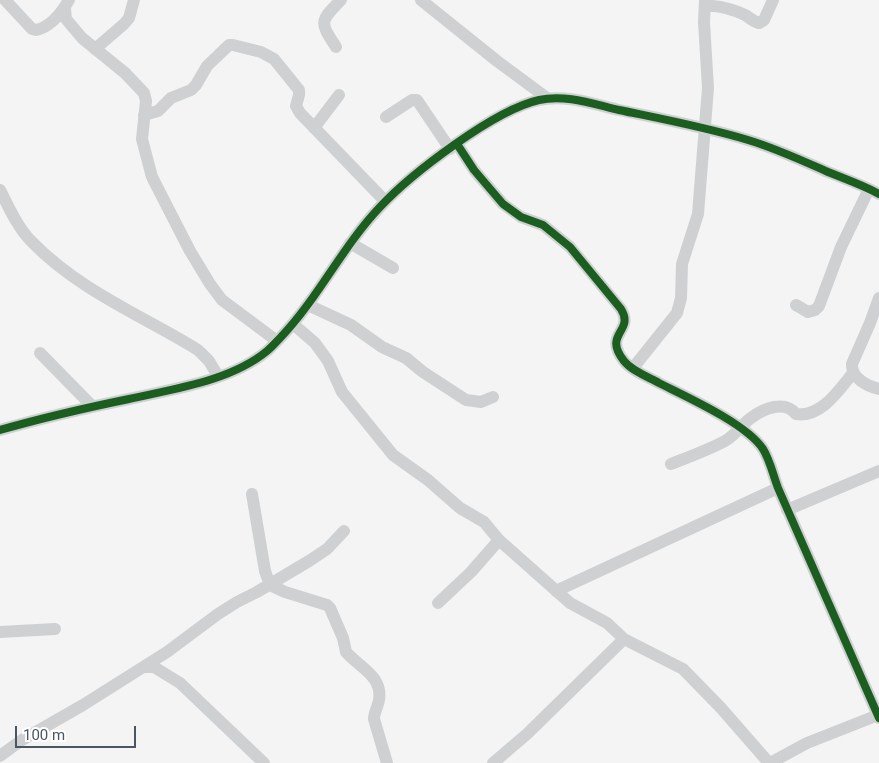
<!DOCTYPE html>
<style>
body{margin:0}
#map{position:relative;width:879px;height:763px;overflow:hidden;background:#f4f4f4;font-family:Roboto,sans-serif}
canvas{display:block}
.scale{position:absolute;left:15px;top:726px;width:121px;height:22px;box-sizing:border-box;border:2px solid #4a5661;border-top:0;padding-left:6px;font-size:15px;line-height:18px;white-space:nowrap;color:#4a5661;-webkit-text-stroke:4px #fff;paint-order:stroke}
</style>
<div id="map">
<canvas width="879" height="763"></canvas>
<div class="scale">100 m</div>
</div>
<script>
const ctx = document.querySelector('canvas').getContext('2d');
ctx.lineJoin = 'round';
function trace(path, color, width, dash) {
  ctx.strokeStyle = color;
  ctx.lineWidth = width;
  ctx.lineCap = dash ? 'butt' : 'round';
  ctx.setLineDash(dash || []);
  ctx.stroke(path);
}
const minor = new Path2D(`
 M5,0l27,29 4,1c15,-3 26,-18 33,-30
 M421,0l76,61 50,37
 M705,6c14,-1 27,3 40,9 5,3 9,7 14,8l5,-3 9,-20
 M65,9l1,10 16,19 43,35 19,20 2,8 -4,38 10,38 38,74 20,33 12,16 55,41
 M336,47c-16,-25 -17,-25 5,-47
 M95,49l29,-25 5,-6 5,-18
 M144,115l14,-4 13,-13 20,-8 5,-5 11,-19 22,-21h4l28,7 13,7 25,31v5l-3,11 4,7 85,88
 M386,117l26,-17h5l33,49
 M314,128l25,-33
 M457,144l17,26 29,34 18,13 22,8 27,22 51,62c14,23 -19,24 3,52 8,10 24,16 35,22 28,14 88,41 104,66 7,11 10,26 15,39l101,230
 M0,190c9,18 18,38 32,52 48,49 109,73 166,108l11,11 9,15
 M350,243l43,25
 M879,298l-9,25 -18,41c-1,14 15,22 27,25
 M308,305l43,20 31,22 24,11 17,14 43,28 15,2 12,-5
 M796,305l12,7 7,-2 4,-4 22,-59 28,-58
 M293,324l22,19 13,18 14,31 51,63 35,25 32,28 24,14 15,18 71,63 37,20 17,16 59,30 38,39 48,55
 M40,353l53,54
 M633,368l44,-55 4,-15 1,-34 16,-50 10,-126 -4,-66 1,-22
 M0,430c42,-12 85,-22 129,-31 44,-10 102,-18 138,-48 5,-4 10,-10 14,-14 38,-40 61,-90 99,-130 31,-33 114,-97 159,-107 26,-6 54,4 80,10 43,9 86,17 129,30 27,8 53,20 80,32 17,7 35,13 51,22
 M671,464c18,-7 37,-14 54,-23 13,-8 16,-16 26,-23 13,-10 34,-18 45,-4 25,4 43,-24 57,-41
 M252,494l13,77 5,14 15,7 42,13 3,3 13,30 3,14c13,15 37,24 33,48 -1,7 -5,12 -5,19l13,44
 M787,510l92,-39
 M556,591l222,-103
 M438,603l33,-31 28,-32
 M0,632l55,-3
 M144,667h10l26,16 84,80
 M0,756l22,-16 61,-35 84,-53 51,-38 19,-12 20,-10 52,-31 18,-12 17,-18
 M493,763l34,-29 97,-95
 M770,763l37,-20 71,-28`);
const cycleway = new Path2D(`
 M457,144l17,26 29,34 18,13 22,8 27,22 51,62c14,23 -19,24 3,52 8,10 24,16 35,22 28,14 88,41 104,66 7,11 10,26 15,39l101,230
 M0,430c42,-12 85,-22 129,-31 44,-10 102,-18 138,-48 5,-4 10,-10 14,-14 38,-40 61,-90 99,-130 31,-33 114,-97 159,-107 26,-6 54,4 80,10 43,9 86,17 129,30 27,8 53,20 80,32 17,7 35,13 51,22`);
trace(minor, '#ced0d2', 12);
trace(cycleway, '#1b5e20', 8);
</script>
